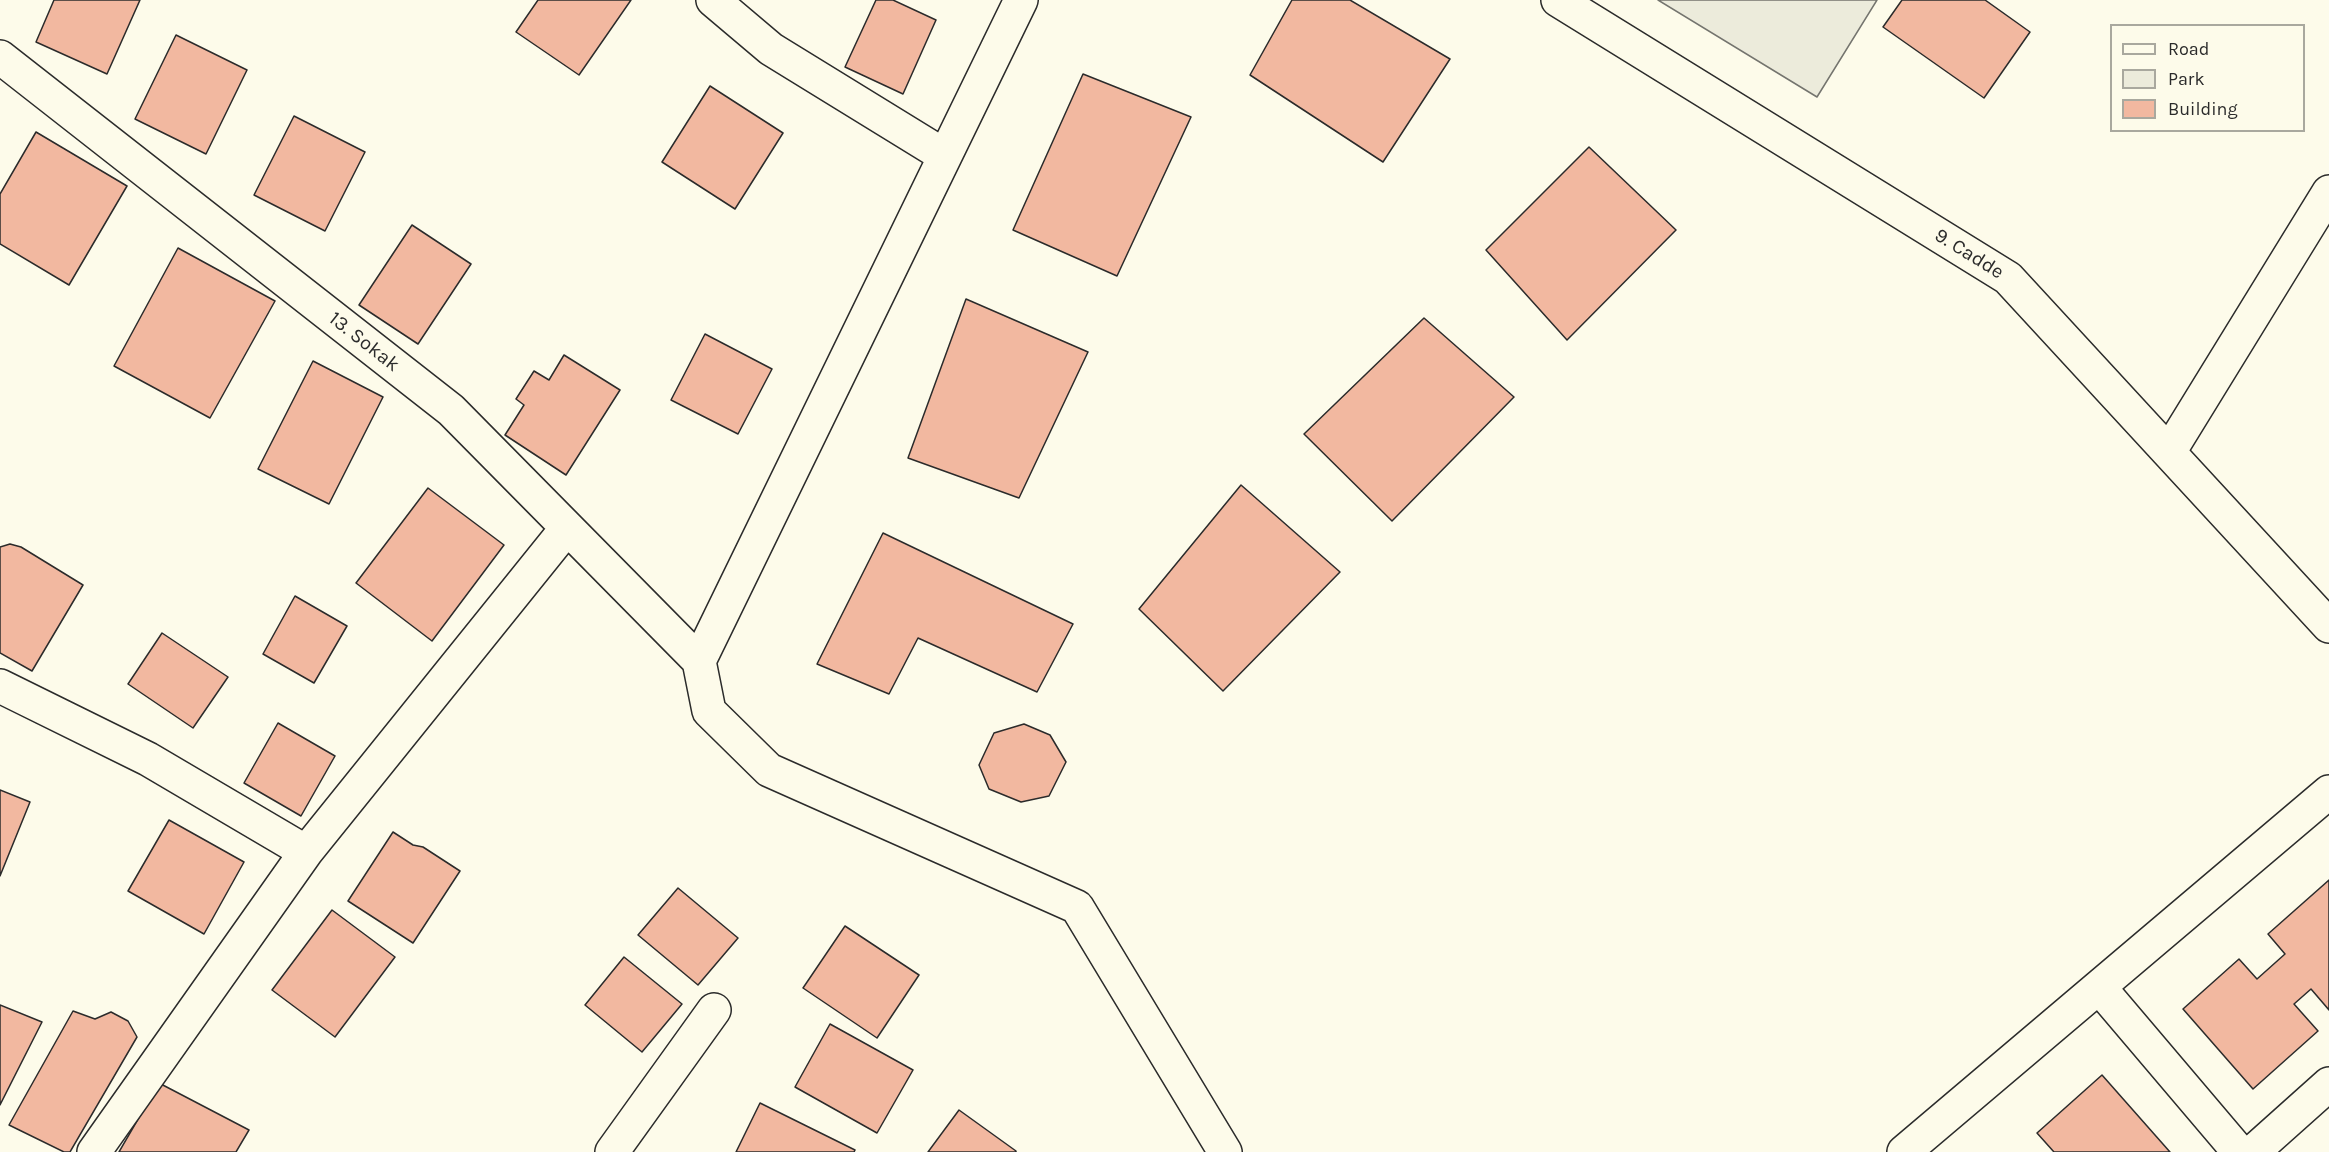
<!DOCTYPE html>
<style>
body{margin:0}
#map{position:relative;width:2329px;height:1152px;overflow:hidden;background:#fdfbea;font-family:Karla,sans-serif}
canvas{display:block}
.legend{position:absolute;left:2110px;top:24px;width:195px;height:108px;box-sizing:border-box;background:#fdfbea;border:2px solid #a9a89e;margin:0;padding:8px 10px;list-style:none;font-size:18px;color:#2b2b2b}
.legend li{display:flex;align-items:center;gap:12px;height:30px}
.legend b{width:30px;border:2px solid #a9a89e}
</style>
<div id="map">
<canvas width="2329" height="1152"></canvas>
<ul class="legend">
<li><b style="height:8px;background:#fdfbea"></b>Road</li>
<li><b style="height:16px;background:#ecebdb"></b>Park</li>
<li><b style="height:16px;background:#f2b8a0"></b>Building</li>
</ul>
</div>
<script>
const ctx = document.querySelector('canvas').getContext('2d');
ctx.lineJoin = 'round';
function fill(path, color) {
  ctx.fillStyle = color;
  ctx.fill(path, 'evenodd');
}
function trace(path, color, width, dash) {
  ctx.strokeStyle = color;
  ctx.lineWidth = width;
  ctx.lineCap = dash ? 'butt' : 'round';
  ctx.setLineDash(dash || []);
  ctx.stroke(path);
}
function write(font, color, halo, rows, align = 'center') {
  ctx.font = font + ' Karla,sans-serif';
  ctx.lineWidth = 4.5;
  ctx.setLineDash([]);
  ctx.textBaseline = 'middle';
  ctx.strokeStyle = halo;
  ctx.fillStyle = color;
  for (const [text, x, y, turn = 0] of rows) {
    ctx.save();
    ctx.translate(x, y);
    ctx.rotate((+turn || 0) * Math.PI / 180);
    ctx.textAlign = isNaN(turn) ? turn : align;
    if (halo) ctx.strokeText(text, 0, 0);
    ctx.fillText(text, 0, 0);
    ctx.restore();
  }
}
const green = new Path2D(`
 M1658,0h219l-60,97z`);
const building = new Path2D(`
 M54,0h86l-33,74 -71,-32z
 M538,0h93l-52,75 -63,-43z
 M876,0h17l43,20 -33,74 -58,-27z
 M1292,0h58l100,59 -67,103 -133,-87z
 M1902,0h83l45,32 -46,66 -101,-71z
 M176,35l71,35 -41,84 -71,-35z
 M1083,74l108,43 -74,159 -104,-46z
 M710,86l73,47 -48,76 -73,-47z
 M294,116l71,36 -40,79 -71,-36z
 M36,132l91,54 -58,99 -69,-41v-50z
 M1589,147l87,83 -109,110 -81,-90z
 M412,225l59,39 -53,80 -59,-39z
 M178,248l97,53 -65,117 -96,-52z
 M966,299l122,53 -69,146 -111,-40z
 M1424,318l90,79 -122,124 -88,-87z
 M705,334l67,35 -34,65 -67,-34z
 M564,355l56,35 -54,85 -61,-40 19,-30 -8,-6 18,-28 15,9z
 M313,361l70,36 -54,107 -71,-35z
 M1241,485l99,87 -117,119 -84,-82z
 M428,488l76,57 -72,96 -76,-58z
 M883,533l190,91 -36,68 -119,-54 -29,56 -72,-30z
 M10,544l11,3 62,38 -51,86 -32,-18v-106z
 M295,596l52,30 -33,57 -51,-29z
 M162,633l66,44 -35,51 -65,-44z
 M278,723l57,33 -34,60 -57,-33z
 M1024,724l26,11 16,27 -17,34 -28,6 -32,-13 -10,-24 15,-32z
 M0,790l30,12 -30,74z
 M169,820l75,42 -40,72 -76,-43z
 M393,832l20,13 10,2 37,24 -47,72 -65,-42z
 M2329,880v130l-18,-21 -17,15 24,27 -65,58 -70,-80 56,-50 18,20 28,-25 -17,-20z
 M678,888l60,50 -40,47 -60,-50z
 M332,910l63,47 -60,80 -63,-47z
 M845,926l74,49 -42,63 -74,-50z
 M624,957l58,47 -40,48 -57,-47z
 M0,1005l42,17 -42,83z
 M73,1011l22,8 16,-7 17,9 9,16 -67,115h-6l-55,-27z
 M830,1024l83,46 -36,63 -82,-46z
 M2102,1075l68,77h-116l-17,-19z
 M159,1083l90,47 -13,22h-117z
 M760,1103l95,47 -1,2h-118z
 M959,1110l57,41v1h-88z`);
const minor = new Path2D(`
 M713,0l58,49 174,107
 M1021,0l-322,661 10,50 60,59 308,137 148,245
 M1558,0l450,278 321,348
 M0,57l451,353 248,251
 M2169,452l160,-260
 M0,686l148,73 158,93
 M2099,987l140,165
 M94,1152l212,-300 261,-324
 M612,1152l102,-142
 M1904,1152l425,-360
 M2253,1152l76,-68`);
const streetNames = [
 ["9. Cadde",1969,254,32],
 ["13. Sokak",364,342,38]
];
fill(green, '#ecebdb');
trace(green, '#74746e', 1.5);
fill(building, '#f2b8a0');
trace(building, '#2b2b2b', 1.5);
trace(minor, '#2b2b2b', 36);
trace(minor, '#fdfbea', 33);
write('20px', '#2b2b2b', '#fdfbea', streetNames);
</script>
